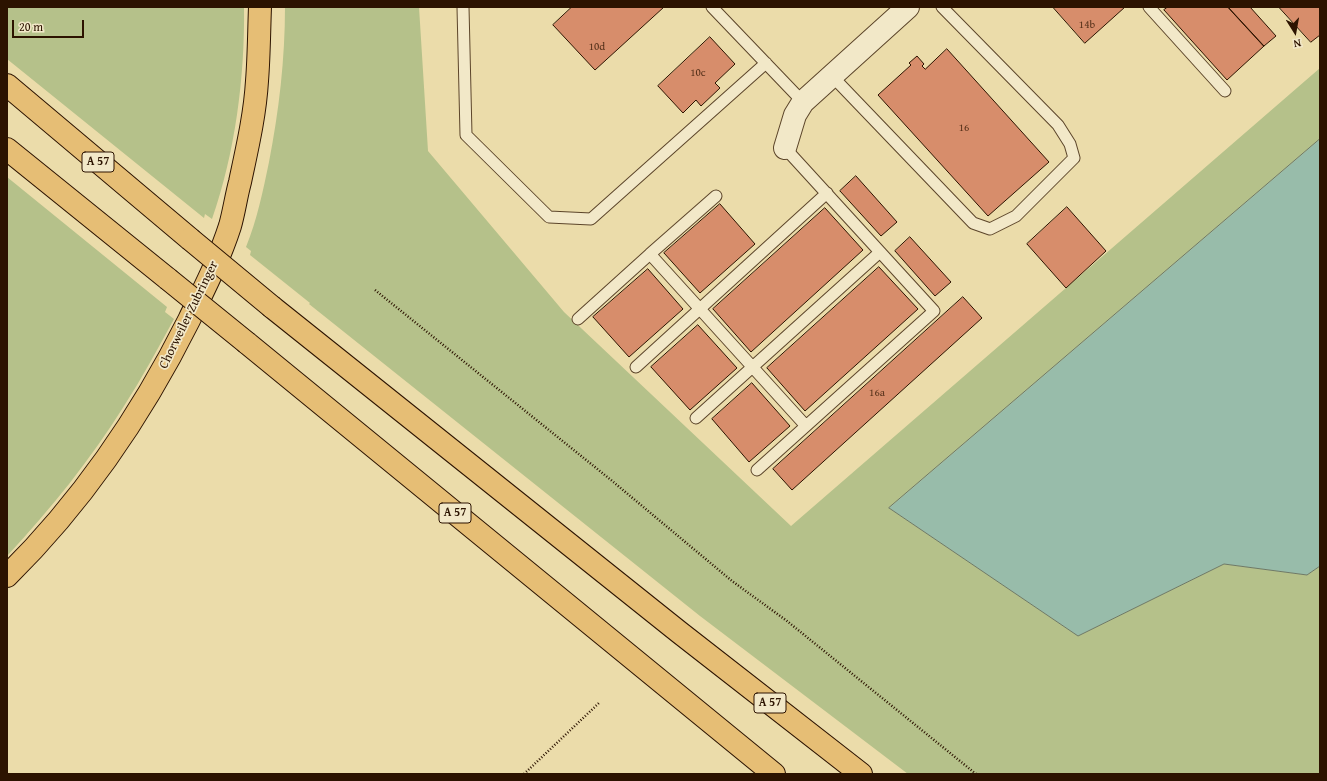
<!DOCTYPE html>
<style>
body{margin:0}
#map{position:relative;width:1327px;height:781px;overflow:hidden;background:#ebdcaa;font-family:"Gentium Book Plus",serif}
canvas{display:block}
.frame{position:absolute;inset:0;border:8px solid #2c1300;pointer-events:none}
.north{position:absolute;left:1275px;top:12px;width:40px;height:40px;-webkit-text-stroke:3px #f2e8c8;paint-order:stroke;rotate:169deg;font-size:11px;font-weight:700;line-height:16px;text-align:center;color:#2c1300}
.north::after{content:'';display:block;margin:auto;width:14px;height:18px;background:#2c1300;clip-path:polygon(50% 0,100% 100%,50% 72%,0 100%)}
.scale{position:absolute;left:12px;top:20px;width:72px;height:18px;box-sizing:border-box;border:2px solid #2c1300;border-top:0;padding-left:5px;font-size:12px;line-height:14px;white-space:nowrap;color:#2c1300;-webkit-text-stroke:3px #f2e8c8;paint-order:stroke}
</style>
<div id="map">
<canvas width="1327" height="781"></canvas>
<div class="frame"></div>
<div class="north">N</div>
<div class="scale">20 m</div>
</div>
<script>
const ctx = document.querySelector('canvas').getContext('2d');
ctx.lineJoin = 'round';
function fill(path, color) {
  ctx.fillStyle = color;
  ctx.fill(path, 'evenodd');
}
function trace(path, color, width, dash) {
  ctx.strokeStyle = color;
  ctx.lineWidth = width;
  ctx.lineCap = dash ? 'butt' : 'round';
  ctx.setLineDash(dash || []);
  ctx.stroke(path);
}
function write(font, color, halo, rows, align = 'center') {
  ctx.font = font + ' "Gentium Book Plus",serif';
  ctx.lineWidth = 3.5;
  ctx.setLineDash([]);
  ctx.textBaseline = 'middle';
  ctx.strokeStyle = halo;
  ctx.fillStyle = color;
  for (const [text, x, y, turn = 0] of rows) {
    ctx.save();
    ctx.translate(x, y);
    ctx.rotate((+turn || 0) * Math.PI / 180);
    ctx.textAlign = isNaN(turn) ? turn : align;
    if (halo) ctx.strokeText(text, 0, 0);
    ctx.fillText(text, 0, 0);
    ctx.restore();
  }
}
const green = new Path2D(`
 M7,7h237c1,70 -9,147 -32,212l-7,-5 -1,4 -197,-159z
 M285,7h134l9,144 136,161 227,214 529,-458v71l-431,369 189,128 146,-72 83,11 13,-9v208h-412l-208,-158 -391,-312 1,-1 -60,-48 1,-4 -5,-4c11,-27 17,-56 23,-85 10,-51 16,-103 16,-155z
 M7,177l160,130 -2,5 9,7c-16,29 -32,59 -50,87 -33,53 -74,104 -117,150z`);
const water = new Path2D(`
 M1320,139v427l-13,9 -83,-11 -146,72 -189,-128z`);
const building = new Path2D(`
 M572,7h92l-69,63 -42,-45z
 M1053,7h72l-40,36z
 M1168,7h60l36,39 -37,34 -63,-70z
 M1228,7h22l26,29 -12,10z
 M1279,7h41v28l-9,7z
 M710,37l25,27 -20,19 5,5 -19,18 -5,-6 -13,13 -25,-27z
 M947,49l102,113 -61,54 -110,-121 33,-30 -2,-2 8,-7 7,8 -2,2 3,3z
 M856,176l41,46 -16,14 -41,-45z
 M720,204l35,40 -55,49 -36,-40z
 M1067,207l39,44 -40,37 -39,-44z
 M825,208l38,42 -112,102 -38,-43z
 M910,237l41,45 -16,14 -40,-45z
 M879,267l39,42 -113,102 -38,-43z
 M648,269l35,40 -54,48 -36,-40z
 M963,297l19,21 -190,172 -19,-21z
 M698,325l39,43 -47,42 -39,-43z
 M752,383l38,43 -41,36 -37,-43z`);
const path = new Path2D(`
 M375,290l236,190 121,101 55,40 189,153
 M524,774l76,-72`);
const service = new Path2D(`
 M463,7l3,128 83,82 42,2 175,-156
 M712,7l91,95
 M1149,7l76,84
 M832,76l141,147 17,6 26,-13 58,-58 -4,-14 -12,-19 -116,-118
 M716,196l-66,58 156,172
 M578,319l72,-65
 M636,367l191,-174
 M696,418l184,-166
 M757,470l177,-159 -149,-163`);
const minor = new Path2D(`
 M785,148l10,-33 8,-13 105,-95`);
const trunk = new Path2D(`
 M7,576c74,-73 135,-162 182,-256 15,-31 30,-60 41,-94 4,-14 6,-29 10,-44 7,-33 15,-67 17,-101 2,-25 2,-49 3,-74`);
const motorway = new Path2D(`
 M7,85l183,154
 M7,149l161,130
 M272,307l407,325 182,142
 M247,343l527,431`);
const motorwayBridge = new Path2D(`
 M190,239l82,68
 M168,279l79,64`);
const numberNames = [
 ["14b",1087,25],
 ["10d",597,47],
 ["10c",698,73],
 ["16",964,128],
 ["16a",877,393]
];
const shields = [
 [98,162,32],
 [455,513,32],
 [770,703,32]
];
const shieldNames = [
 ["A 57",98,162],
 ["A 57",455,513],
 ["A 57",770,703]
];
const streetNames = [
 ["Chorweiler Zubringer",189,315,-64]
];
fill(green, '#b5c18a');
fill(water, '#98bcaa');
trace(water, '#6d7866', 1);
fill(building, '#d78d6b');
trace(building, '#2c1300', 1);
trace(service, '#5c452a', 13);
trace(minor, '#5c452a', 24);
trace(trunk, '#2c1300', 24);
trace(motorway, '#2c1300', 24);
trace(path, '#2c1300', 2.5, [1, 2]);
trace(service, '#f2e8c8', 11);
trace(minor, '#f2e8c8', 22);
trace(trunk, '#e6be75', 22);
trace(motorway, '#e6be75', 22);
trace(motorwayBridge, '#2c1300', 24, []);
trace(motorwayBridge, '#e6be75', 22);
write('11px', '#57321b', null, numberNames);
for (const [x, y, w] of shields) {
  const box = new Path2D();
  box.roundRect(x - w / 2, y - 10, w, 20, 3);
  ctx.fillStyle = '#f2e8c8';
  ctx.fill(box);
  trace(box, '#2c1300', 1);
}
write('bold 12px', '#2c1300', null, shieldNames);
write('13px', '#2c1300', '#f2e8c8', streetNames);
</script>
